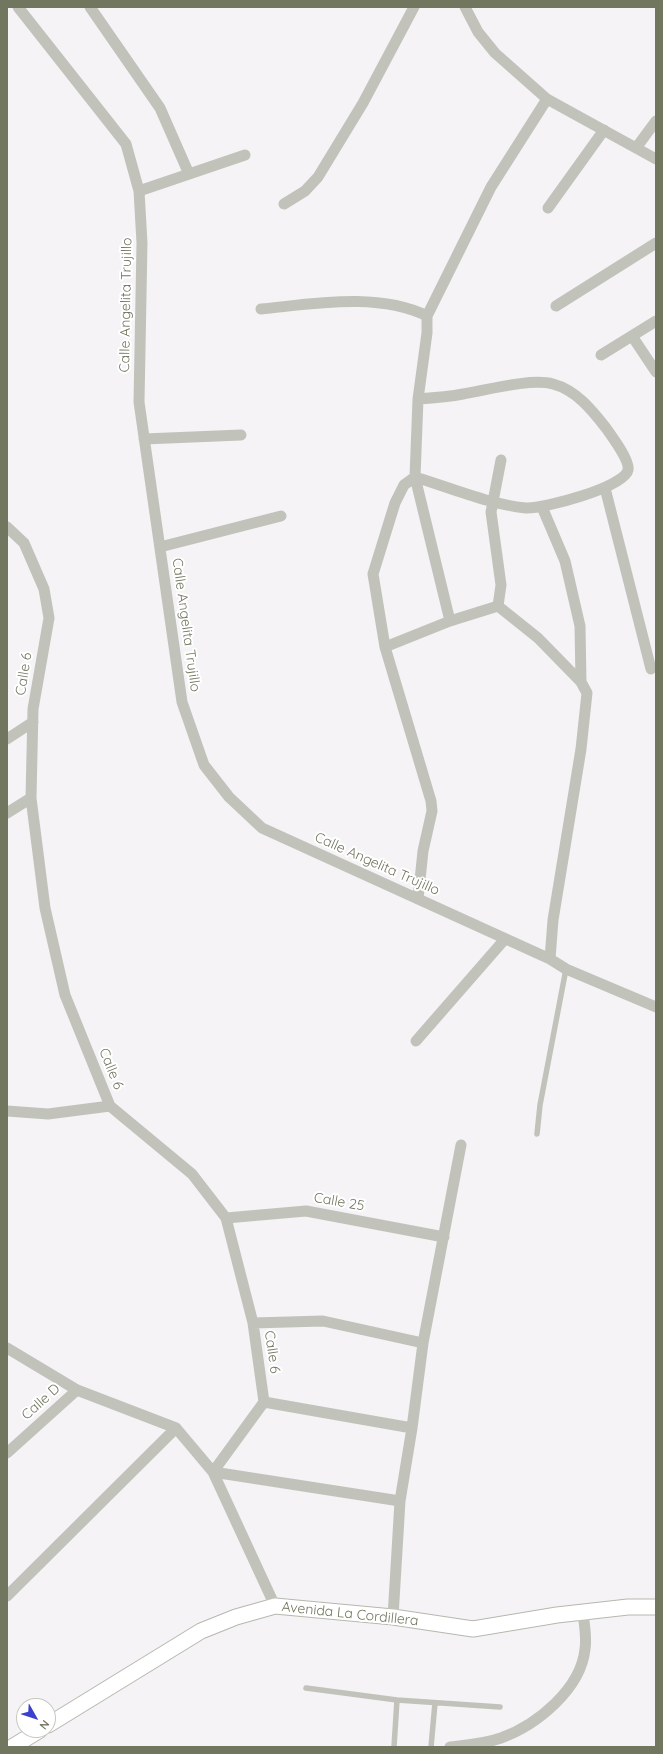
<!DOCTYPE html>
<style>
body{margin:0}
#map{position:relative;width:663px;height:1754px;overflow:hidden;background:#f5f3f6;font-family:Quicksand,sans-serif}
canvas{display:block}
.frame{position:absolute;inset:0;border:8px solid #71765f;pointer-events:none}
.north{position:absolute;left:16px;top:1698px;width:40px;height:40px;box-sizing:border-box;background:#fff;border:1px solid #c6c8bf;border-radius:50%;rotate:129deg;font-size:11px;font-weight:700;line-height:16px;text-align:center;color:#71765f}
.north::after{content:'';display:block;margin:auto;width:14px;height:18px;background:#3b40ce;clip-path:polygon(50% 0,100% 100%,50% 72%,0 100%)}
</style>
<div id="map">
<canvas width="663" height="1754"></canvas>
<div class="frame"></div>
<div class="north">N</div>
</div>
<script>
const ctx = document.querySelector('canvas').getContext('2d');
ctx.lineJoin = 'round';
function trace(path, color, width, dash) {
  ctx.strokeStyle = color;
  ctx.lineWidth = width;
  ctx.lineCap = dash ? 'butt' : 'round';
  ctx.setLineDash(dash || []);
  ctx.stroke(path);
}
function write(font, color, halo, rows, align = 'center') {
  ctx.font = font + ' Quicksand,sans-serif';
  ctx.lineWidth = 4;
  ctx.setLineDash([]);
  ctx.textBaseline = 'middle';
  ctx.strokeStyle = halo;
  ctx.fillStyle = color;
  for (const [text, x, y, turn = 0] of rows) {
    ctx.save();
    ctx.translate(x, y);
    ctx.rotate((+turn || 0) * Math.PI / 180);
    ctx.textAlign = isNaN(turn) ? turn : align;
    if (halo) ctx.strokeText(text, 0, 0);
    ctx.fillText(text, 0, 0);
    ctx.restore();
  }
}
const service = new Path2D(`
 M537,1134l3,-29 26,-136
 M306,1688l91,12 103,7
 M394,1747l3,-47
 M431,1747l4,-44`);
const minor = new Path2D(`
 M18,7l108,137 13,47 3,52 -3,159 43,300 22,63 25,32 33,31 288,131 16,10 90,38
 M90,7l70,101 29,66
 M465,7l13,25 17,21 52,46 109,60
 M636,148l20,-27
 M139,191l106,-36
 M284,204l21,-13 13,-14 45,-74 51,-96
 M548,208l56,-78
 M556,306l100,-63
 M261,309c52,-5 117,-17 166,7v17l-9,66
 M427,316l64,-129 56,-88
 M632,336l24,36
 M601,355l55,-34
 M144,439l97,-4
 M605,488l46,181
 M542,507l23,54 15,65 1,56
 M7,527l17,16 20,46 5,29 -16,91 -2,89 14,110 20,87 45,111 82,68 34,44 27,105 11,79 -51,70
 M160,547l121,-31
 M498,606l40,32 43,44 6,11 -6,56 -28,171 -3,39
 M385,647l-12,-73 22,-71 9,-18 11,-8c36,11 73,27 111,31 17,1 99,-21 102,-38 2,-10 -16,-33 -22,-42 -14,-18 -30,-38 -53,-44 -22,-6 -66,6 -90,10 -15,3 -30,4 -45,5l-3,78 35,144
 M7,739l26,-17
 M7,813l24,-15
 M418,899l5,-48 9,-40 -1,-10 -46,-154 65,-26 48,-15 3,-21 -10,-73 10,-52
 M416,1041l89,-102
 M7,1111l41,3 62,-8
 M226,1218l80,-7 138,26
 M253,1323l70,-2 100,22
 M7,1348l70,42 99,38 37,44 62,134
 M264,1402l148,26
 M7,1453l70,-63
 M213,1472l187,29
 M7,1596l169,-168
 M393,1617l7,-116 12,-73 11,-85 38,-198
 M450,1747c18,-2 34,-3 51,-9 36,-13 80,-49 84,-89 2,-12 -1,-25 -2,-37`);
const secondary = new Path2D(`
 M48,1725l153,-94 35,-14 39,-11 118,11 80,12 84,-14 71,-8h28
 M12,1747l28,-17`);
const streetNames = [
 ["Calle Angelita Trujillo",126,305,-89],
 ["Calle Angelita Trujillo",186,625,82],
 ["Calle 6",24,674,-81],
 ["Calle Angelita Trujillo",377,864,24],
 ["Calle 6",111,1069,68],
 ["Calle 25",339,1202,10],
 ["Calle 6",272,1352,82],
 ["Calle D",41,1402,-42],
 ["Avenida La Cordillera",350,1614,6]
];
trace(secondary, '#b6b8ae', 17);
trace(service, '#c1c3bb', 5.5);
trace(minor, '#c1c3bb', 11);
trace(secondary, '#fff', 15);
write('14px', '#71765f', '#fff', streetNames);
</script>
